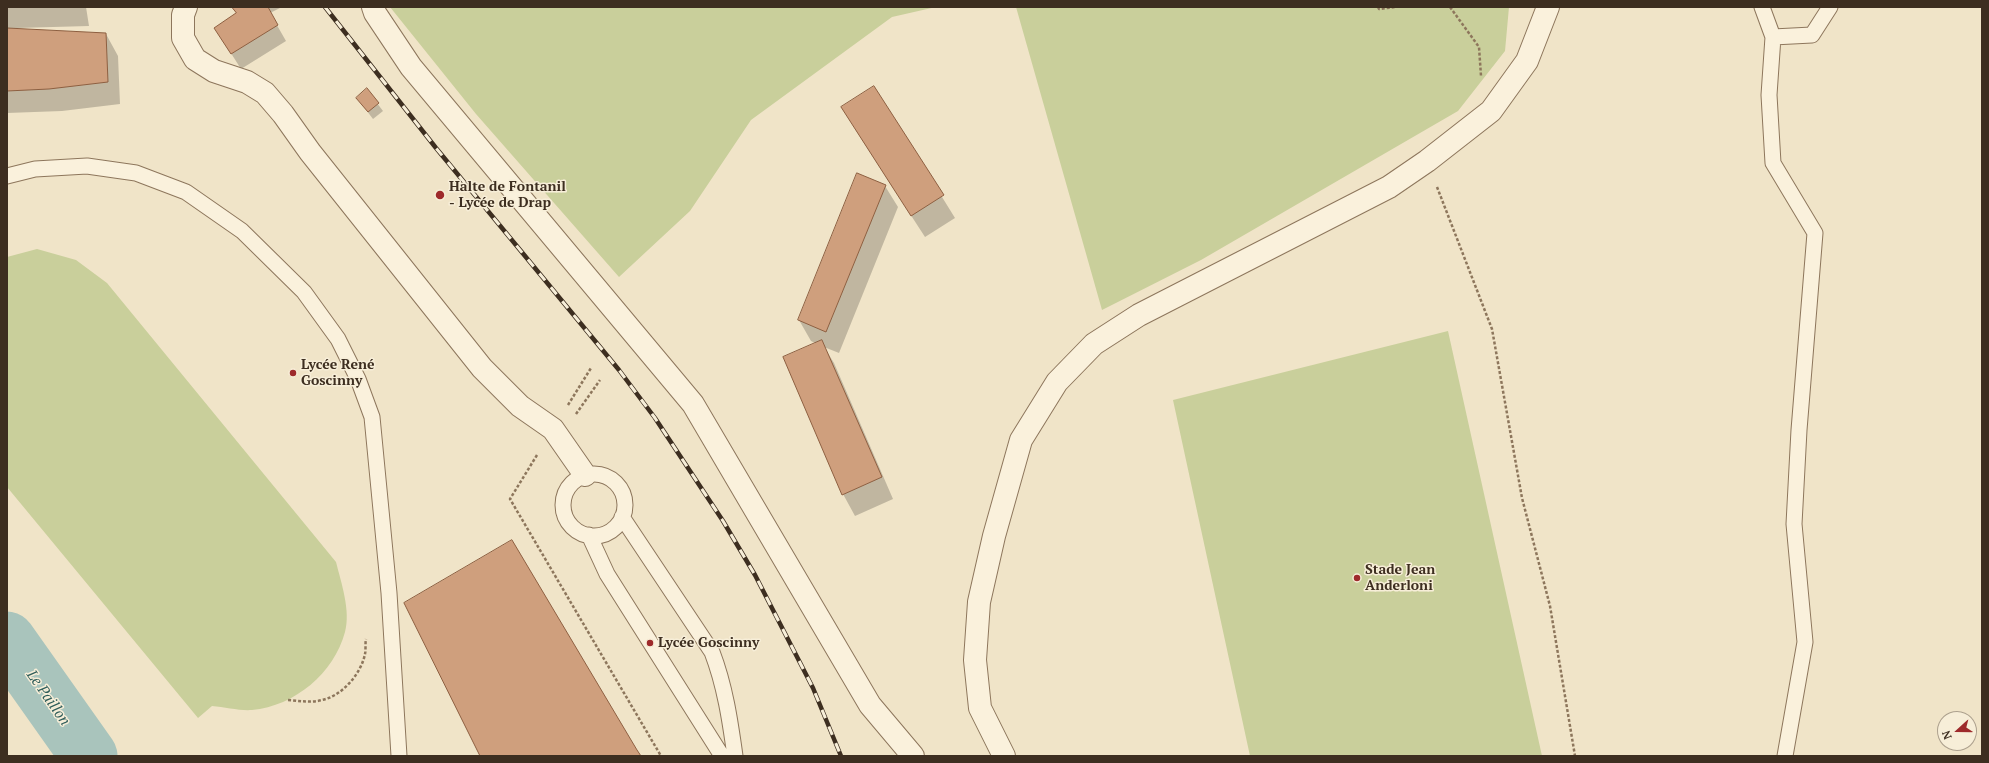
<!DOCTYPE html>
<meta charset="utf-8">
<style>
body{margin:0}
#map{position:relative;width:1989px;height:763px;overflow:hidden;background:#f0e4c8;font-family:"PT Serif",serif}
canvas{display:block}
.frame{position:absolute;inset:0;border:8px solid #3d2e20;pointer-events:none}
.north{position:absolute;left:1937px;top:711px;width:40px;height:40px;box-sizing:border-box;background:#f7eed8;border:1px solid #ada18e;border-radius:50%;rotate:249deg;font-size:11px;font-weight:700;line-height:16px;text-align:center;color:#3d2e20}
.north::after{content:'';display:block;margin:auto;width:14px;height:18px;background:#9e2a2b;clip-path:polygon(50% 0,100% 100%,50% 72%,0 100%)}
</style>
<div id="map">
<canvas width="1989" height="763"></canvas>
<div class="frame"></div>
<div class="north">N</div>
</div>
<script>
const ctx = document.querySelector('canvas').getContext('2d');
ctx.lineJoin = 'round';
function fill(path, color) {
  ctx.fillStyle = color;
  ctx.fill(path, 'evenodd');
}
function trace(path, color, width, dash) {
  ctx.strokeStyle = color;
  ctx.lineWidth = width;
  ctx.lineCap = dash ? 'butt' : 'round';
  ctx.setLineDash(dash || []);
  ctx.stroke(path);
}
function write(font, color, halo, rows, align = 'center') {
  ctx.font = font + ' "PT Serif",serif';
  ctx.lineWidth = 3;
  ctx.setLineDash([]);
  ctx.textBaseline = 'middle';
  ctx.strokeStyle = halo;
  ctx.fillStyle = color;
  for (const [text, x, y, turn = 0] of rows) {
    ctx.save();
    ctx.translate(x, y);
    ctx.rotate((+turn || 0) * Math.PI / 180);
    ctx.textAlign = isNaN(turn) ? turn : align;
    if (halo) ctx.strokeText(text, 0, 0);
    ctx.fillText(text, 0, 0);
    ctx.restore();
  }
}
const green = new Path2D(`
 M390,7h546l-44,10 -141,103 -61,91 -71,66 -143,-163z
 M1016,7h493l-4,44 -47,60 -257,149 -99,50z
 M37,249l39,11 31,23 229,279c5,20 15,49 9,70 -11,41 -50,74 -93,78 -12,1 -27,-3 -40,-4l-14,12 -191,-231v-230z
 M1448,331l94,425h-292l-77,-356z`);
const shadow = new Path2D(`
 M7,7h79l3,19 -72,2v2l89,4 12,22 2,48 -58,7 -55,2z
 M233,7h49l-12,6 16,28 -45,28 -26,-41 22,-14z
 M874,87l81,131 -30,19 -70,-108z
 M367,90l16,21 -10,8 -16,-21z
 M885,186l13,21 -59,146 -15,-6 10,16 59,136 -38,17 -12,-22 -26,-150 -6,-3 -12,-21z`);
const river = new Path2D(`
 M7,640l82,116`);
const building = new Path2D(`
 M232,7h36l10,18 -47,29 -17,-26 22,-15z
 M7,28l99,5 2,49 -59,7 -42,2z
 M874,86l70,109 -33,21 -70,-109z
 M367,88l12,15 -11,9 -12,-14z
 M857,173l29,12 -60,147 -28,-12z
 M822,340l60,137 -40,18 -59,-138z
 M512,540l125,210 4,6h-161l-76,-153z`);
const path = new Path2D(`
 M1378,7l1,2 16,-2
 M1450,7l29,40 2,29
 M1437,187l55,142 30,169 28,108 25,150
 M568,405l23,-37
 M576,414l24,-34
 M537,455l-27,44 151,257
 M288,700c12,1 23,3 34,0 20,-4 39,-26 43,-46 1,-4 0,-10 1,-15`);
const lane = new Path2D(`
 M1762,7l11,30 -4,58 4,68 42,70 -16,197 -5,94 11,118 -20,114
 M1773,37l39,-2 18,-28
 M7,176l28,-7 52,-3 49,7 50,19 56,39 62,61 34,47 20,40 14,38 17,176 10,163
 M563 505a31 31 0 1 1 62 0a31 31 0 1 1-62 0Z
 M622,517l90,135c13,34 18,68 23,104
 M589,535l18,39 115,182`);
const street = new Path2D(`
 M186,7l-3,8v23l12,21 19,12 33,11 18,11 18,21 27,38 172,216 38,38 33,23 32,46
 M373,7l2,6 36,54 282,337 177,301 43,51
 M1004,756l-24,-48 -5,-48 4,-58 15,-66 27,-96 36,-58 37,-38 45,-29 250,-128 38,-26 64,-50 36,-50 21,-54`);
const rail = new Path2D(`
 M325,7l111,141 183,222 36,48 68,103 32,54 58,113 28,68`);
const markers = [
 [440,195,5,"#9e2a2b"],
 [293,373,4,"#9e2a2b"],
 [1357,578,4,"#9e2a2b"],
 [650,643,4,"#9e2a2b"]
];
const poiNames = [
 ["Halte de Fontanil",449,187],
 ["- Lycée de Drap",449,203],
 ["Lycée René",301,365],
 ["Goscinny",301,381],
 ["Stade Jean",1365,570],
 ["Anderloni",1365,586],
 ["Lycée Goscinny",658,643]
];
const waterNames = [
 ["Le Paillon",48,698,55]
];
fill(green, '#c9cf9b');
fill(shadow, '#0003');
trace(river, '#a9c4bc', 57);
fill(building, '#cf9f7d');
trace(building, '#8d5f41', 1);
trace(lane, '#8d765c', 17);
trace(street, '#8d765c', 24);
trace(path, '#8d765c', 2.5, [3, 2]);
trace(lane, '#faf1dc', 15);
trace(street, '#faf1dc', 22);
trace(rail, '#3d2e20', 4.5);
trace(rail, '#f7eed8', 3, [9]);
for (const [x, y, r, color] of markers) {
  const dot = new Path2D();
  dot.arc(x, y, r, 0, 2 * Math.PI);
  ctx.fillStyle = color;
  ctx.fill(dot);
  trace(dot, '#f7eed8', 1.5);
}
write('bold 14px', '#3d2e20', '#f7eed8', poiNames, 'left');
write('italic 15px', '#2f5d5a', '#f7eed8', waterNames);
</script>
